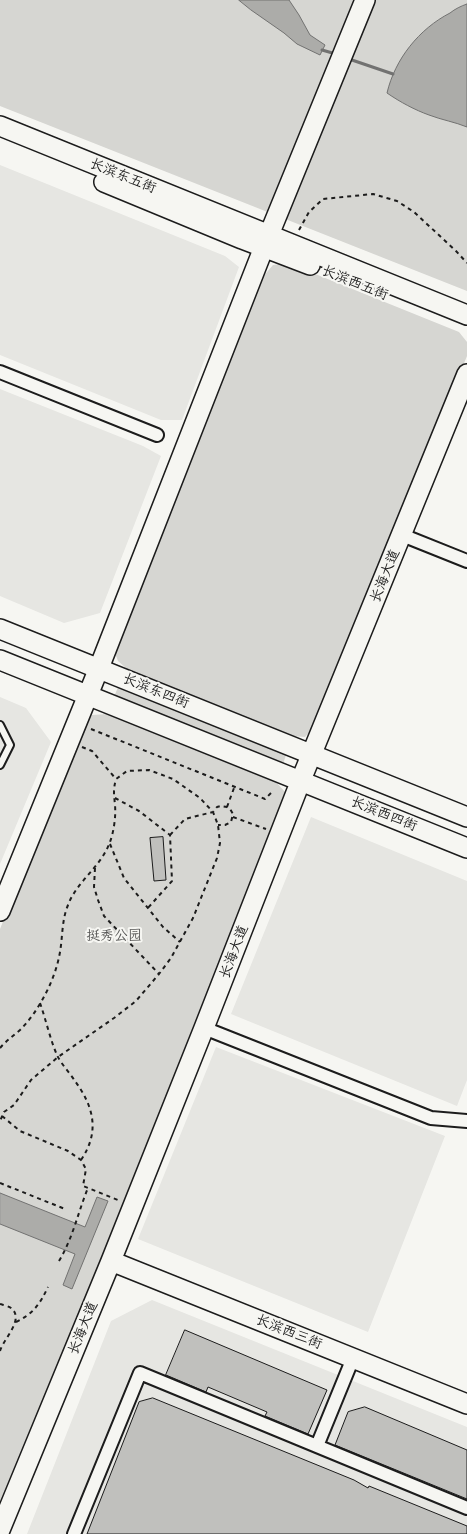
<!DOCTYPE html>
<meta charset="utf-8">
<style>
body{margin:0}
canvas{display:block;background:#f6f6f2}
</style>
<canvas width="467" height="1534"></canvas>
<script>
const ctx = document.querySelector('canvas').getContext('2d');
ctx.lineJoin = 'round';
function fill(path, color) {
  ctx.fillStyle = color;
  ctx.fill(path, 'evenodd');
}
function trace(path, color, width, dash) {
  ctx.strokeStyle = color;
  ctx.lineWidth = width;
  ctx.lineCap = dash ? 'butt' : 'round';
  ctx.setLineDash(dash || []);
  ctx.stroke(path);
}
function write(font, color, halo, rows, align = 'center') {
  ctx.font = font + ' Delius,"LXGW WenKai TC",sans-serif';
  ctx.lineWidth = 4;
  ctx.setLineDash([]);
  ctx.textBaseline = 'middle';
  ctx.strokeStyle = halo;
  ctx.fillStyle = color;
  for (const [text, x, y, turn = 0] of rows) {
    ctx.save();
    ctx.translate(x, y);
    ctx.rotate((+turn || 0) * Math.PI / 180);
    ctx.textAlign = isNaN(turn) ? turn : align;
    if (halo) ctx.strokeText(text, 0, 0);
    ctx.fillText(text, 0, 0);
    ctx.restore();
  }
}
const built = new Path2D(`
 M0,165l225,91 14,11 -57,153h-21l-161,-65z
 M0,389l143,57 18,10 -61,157 -36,10 -64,-27z
 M0,697l26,11 25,34 -51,122z
 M311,817l156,64v199l-10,26 -226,-92z
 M216,1047l229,89 -77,196 -230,-93z
 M152,1300l315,127v107h-440l84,-213z`);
const green = new Path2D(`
 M0,0h467v291l-467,-185z
 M288,263l171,69 8,10v14l-151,369 -11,12 -13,-1 -165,-67 -9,-8 -3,-8 146,-374 12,-14z
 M118,687l168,68 -3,9 -169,-67z
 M108,714l167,67 10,11 -1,12 -284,710v-585l81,-202 11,-12z`);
const water = new Path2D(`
 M239,0h50l10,15 11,20 15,10 -5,10 -23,-11 -13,-11 -33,-23z
 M467,4v123c-12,-5 -25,-7 -38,-12 -14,-5 -29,-13 -42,-22 8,-34 32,-64 63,-80 5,-4 11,-7 17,-9z
 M0,1193l85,34 12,-30 11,4 -36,88 -9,-4 12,-31 -75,-30z`);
const stream = new Path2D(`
 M322,50l14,4
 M349,59l44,15`);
const building = new Path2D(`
 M163,837l3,43 -12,1 -4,-43z
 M185,1330l142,60 -19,44 -43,-18 2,-4 -59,-25 -2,5 -40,-17z
 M153,1398l201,82 14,8 1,-2 98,40v8h-380l52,-132z
 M365,1407l102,43v49l-132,-54 13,-33z`);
const path = new Path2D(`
 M299,230l10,-18 14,-13 50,-5 24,7 17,11 42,39 11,12
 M91,729l174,70 7,-7
 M82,747l10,4 24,28
 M115,798l24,13 31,24 2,46 -25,28
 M227,807l7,-19
 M233,817l33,12
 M170,835l15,-16 28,-7 4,-5 4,-1 6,1 3,2 3,5 -2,8 -6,3h-7
 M110,844l14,34 39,49 17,15
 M95,868l-1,19 4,13 6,16 55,58
 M40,1003c6,17 10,36 17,52 4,9 13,18 18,26 19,26 25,51 6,79
 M0,1048c6,-7 13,-12 20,-18 18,-18 34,-48 39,-73 4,-17 2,-35 9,-52 9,-24 33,-38 42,-63 4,-11 6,-26 5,-37 -1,-11 -2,-15 1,-26l11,-8 22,-1 24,9 27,19 13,14 5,13 2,18 -3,15 -24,60 -22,40 -12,16 -23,27 -22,17 -56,39 -27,23 -17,25 -10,7 -4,9
 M2,1116l18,15 48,20 13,9 5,9 -3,17 35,14
 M0,1183l65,26
 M59,1261c14,-23 19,-49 29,-73
 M0,1304c3,1 8,2 11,4 14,11 -7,30 -11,43
 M16,1322c17,-8 24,-18 32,-35`);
const lane = new Path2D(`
 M0,725l10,20 -10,20`);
const street = new Path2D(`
 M0,372l157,63
 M402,535l65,26
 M204,1028l227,90 36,3
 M317,1446l36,-88
 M74,1534l66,-161 327,135`);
const secondary = new Path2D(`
 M0,126l467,189
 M104,182l138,57 68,26
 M0,629l467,188
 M0,660l467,188
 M0,911l99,-243 165,-421 101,-247
 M111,1261l356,143
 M0,1530l111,-269 93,-233 97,-248 166,-406`);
const streetNames = [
 ["长滨东五街",123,176,22],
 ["长滨西五街",355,283,22],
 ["长海大道",385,576,-68],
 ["长滨东四街",156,691,22],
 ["长滨西四街",384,814,22],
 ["长海大道",234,952,-69],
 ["长海大道",83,1328,-68],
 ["长滨西三街",289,1332,22]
];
const parkNames = [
 ["挺秀公园",114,936]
];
fill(built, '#e6e6e2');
fill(green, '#d6d6d2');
fill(water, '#acaca9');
trace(water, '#727271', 1);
trace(stream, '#727271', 3);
fill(building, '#c0c0bd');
trace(building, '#1c1c1c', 1);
trace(lane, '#1c1c1c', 10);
trace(street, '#1c1c1c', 16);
trace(secondary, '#1c1c1c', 22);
trace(path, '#1c1c1c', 2, [4, 4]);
trace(lane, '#f6f6f2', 6);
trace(street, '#f6f6f2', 12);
trace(secondary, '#f6f6f2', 19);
write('14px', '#1c1c1c', '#f6f6f2', streetNames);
write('14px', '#545453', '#f6f6f2', parkNames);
</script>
